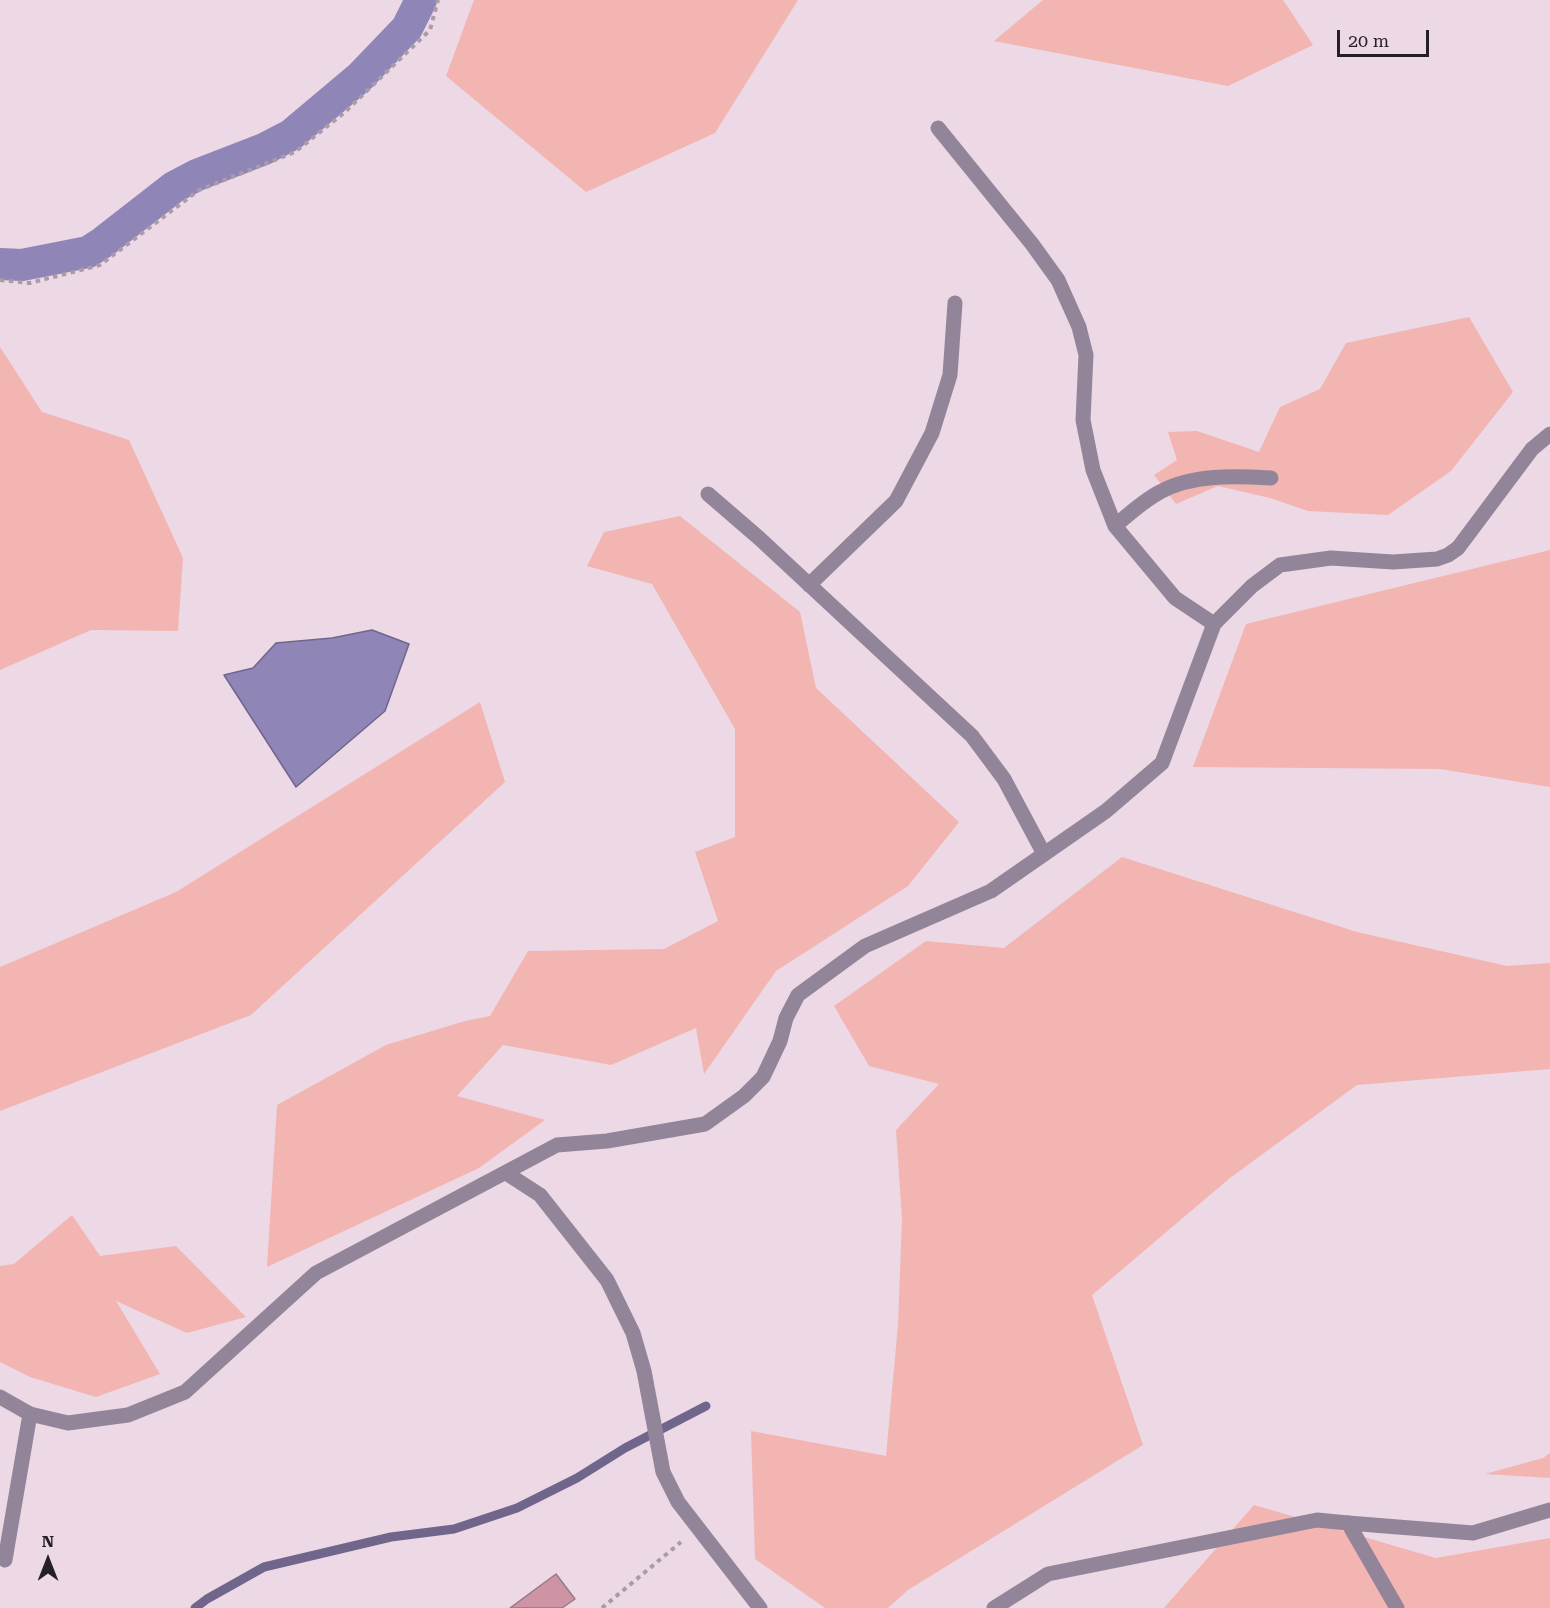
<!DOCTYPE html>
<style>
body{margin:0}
#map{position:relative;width:1550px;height:1608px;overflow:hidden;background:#edd8e6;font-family:"Roboto Serif",serif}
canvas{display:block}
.north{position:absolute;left:18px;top:1530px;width:60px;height:60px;-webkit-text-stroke:4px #edd8e6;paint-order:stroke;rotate:0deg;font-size:16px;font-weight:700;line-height:24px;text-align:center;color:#261f24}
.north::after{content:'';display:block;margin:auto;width:21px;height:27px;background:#261f24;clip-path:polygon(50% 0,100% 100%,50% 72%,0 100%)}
.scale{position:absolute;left:1337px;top:30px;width:92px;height:27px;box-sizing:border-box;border:3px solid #261f24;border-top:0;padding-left:8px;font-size:18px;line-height:21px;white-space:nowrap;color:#261f24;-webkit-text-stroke:4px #edd8e6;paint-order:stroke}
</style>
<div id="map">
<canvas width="1550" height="1608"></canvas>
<div class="north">N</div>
<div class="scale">20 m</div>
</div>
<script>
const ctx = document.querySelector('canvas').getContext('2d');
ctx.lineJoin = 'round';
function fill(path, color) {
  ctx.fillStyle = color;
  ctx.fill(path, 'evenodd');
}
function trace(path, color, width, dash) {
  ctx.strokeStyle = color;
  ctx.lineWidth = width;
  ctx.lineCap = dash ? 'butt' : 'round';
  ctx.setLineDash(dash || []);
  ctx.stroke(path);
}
const green = new Path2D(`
 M474,0h324l-83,133 -129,59 -140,-116z
 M1043,0h240l30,45 -85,41 -234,-45z
 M1469,317l44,75 -62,79 -63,44 -80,-4 -38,-13 -52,-12 -42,18 -22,-29 23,-15 -9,-28 29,-1 62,21 21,-45 40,-18 26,-46z
 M0,347l42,65 87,28 54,118 -5,73 -87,-1 -91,40z
 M680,516l120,96 16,76 143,134 -51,64 -132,85 -72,103 -8,-46 -85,37 -108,-20 -46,51 88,24 -66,48 -212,99 10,-162 109,-60 79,-24 25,-5 38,-65 136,-2 54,-28 -23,-69 40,-15v-108l-83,-145 -65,-18 17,-34z
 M1550,550v237l-110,-18 -247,-2 53,-143z
 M480,702l25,80 -254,233 -251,96v-144l176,-75z
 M1122,857l235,75 150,34 43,-3v106l-193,16 -127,93 -138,117 51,150 -235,145 -20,18h-63l-70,-49 -4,-128 135,25 12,-131 4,-106 -6,-89 43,-46 -70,-18 -35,-60 92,-65 78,7z
 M72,1215l28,41 76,-10 70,71 -59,16 -71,-32 44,73 -64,23 -66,-20 -30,-15v-96l14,-2z
 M1550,1453v25l-65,-4 58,-16z
 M1254,1505l182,53 114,-20v70h-386z`);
const water = new Path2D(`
 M372,630l37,14 -24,67 -89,76 -72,-112 29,-7 23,-25 56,-5z`);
const stream = new Path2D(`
 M195,1608l12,-9 57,-32 127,-30 63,-8 63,-21 60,-30 48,-30 81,-42`);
const canal = new Path2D(`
 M0,264l22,1 66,-13 14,-9 72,-56 23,-12 67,-26 27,-14 69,-58 47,-49 14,-28`);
const building = new Path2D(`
 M556,1574l19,25 -13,9h-52z`);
const path = new Path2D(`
 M0,280l30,3 70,-18 99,-75 96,-38 50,-40 85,-82 8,-30
 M602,1608l79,-66`);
const service = new Path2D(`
 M938,128l94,116 26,36 21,47 7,28 -3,65 10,50 22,56 60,72 39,26 38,-38 28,-21 51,-7 62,4 44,-3 11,-4 10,-7 74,-99 18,-15
 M708,494l51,44 213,198 32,43 40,75
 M1115,526c14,-12 28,-25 45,-34 32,-18 75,-16 111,-14
 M809,585l87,-84 36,-68 18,-58 5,-72
 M1348,1523l125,10 77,-23
 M1348,1523l49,85
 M5,1560l25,-146`);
const minor = new Path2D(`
 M506,1173l34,22 67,85 26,53 11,38 19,101 15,30 82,106
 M0,1397l30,17 38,9 60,-8 57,-23 131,-119 241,-128 50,-4 98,-17 39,-28 19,-19 17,-36 6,-23 12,-23 67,-49 126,-55 115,-80 56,-48 52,-139
 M994,1608l54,-34 269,-54 31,3`);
fill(green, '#f2b5b1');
fill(water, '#8f85b7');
trace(water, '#70668b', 1.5);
trace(stream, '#70668b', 9);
trace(canal, '#8f85b7', 32);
fill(building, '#ce93a4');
trace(building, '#937d83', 1.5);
trace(path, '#ab9ba6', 4, [4.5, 4.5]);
trace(service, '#938599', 15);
trace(minor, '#938599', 15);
</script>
